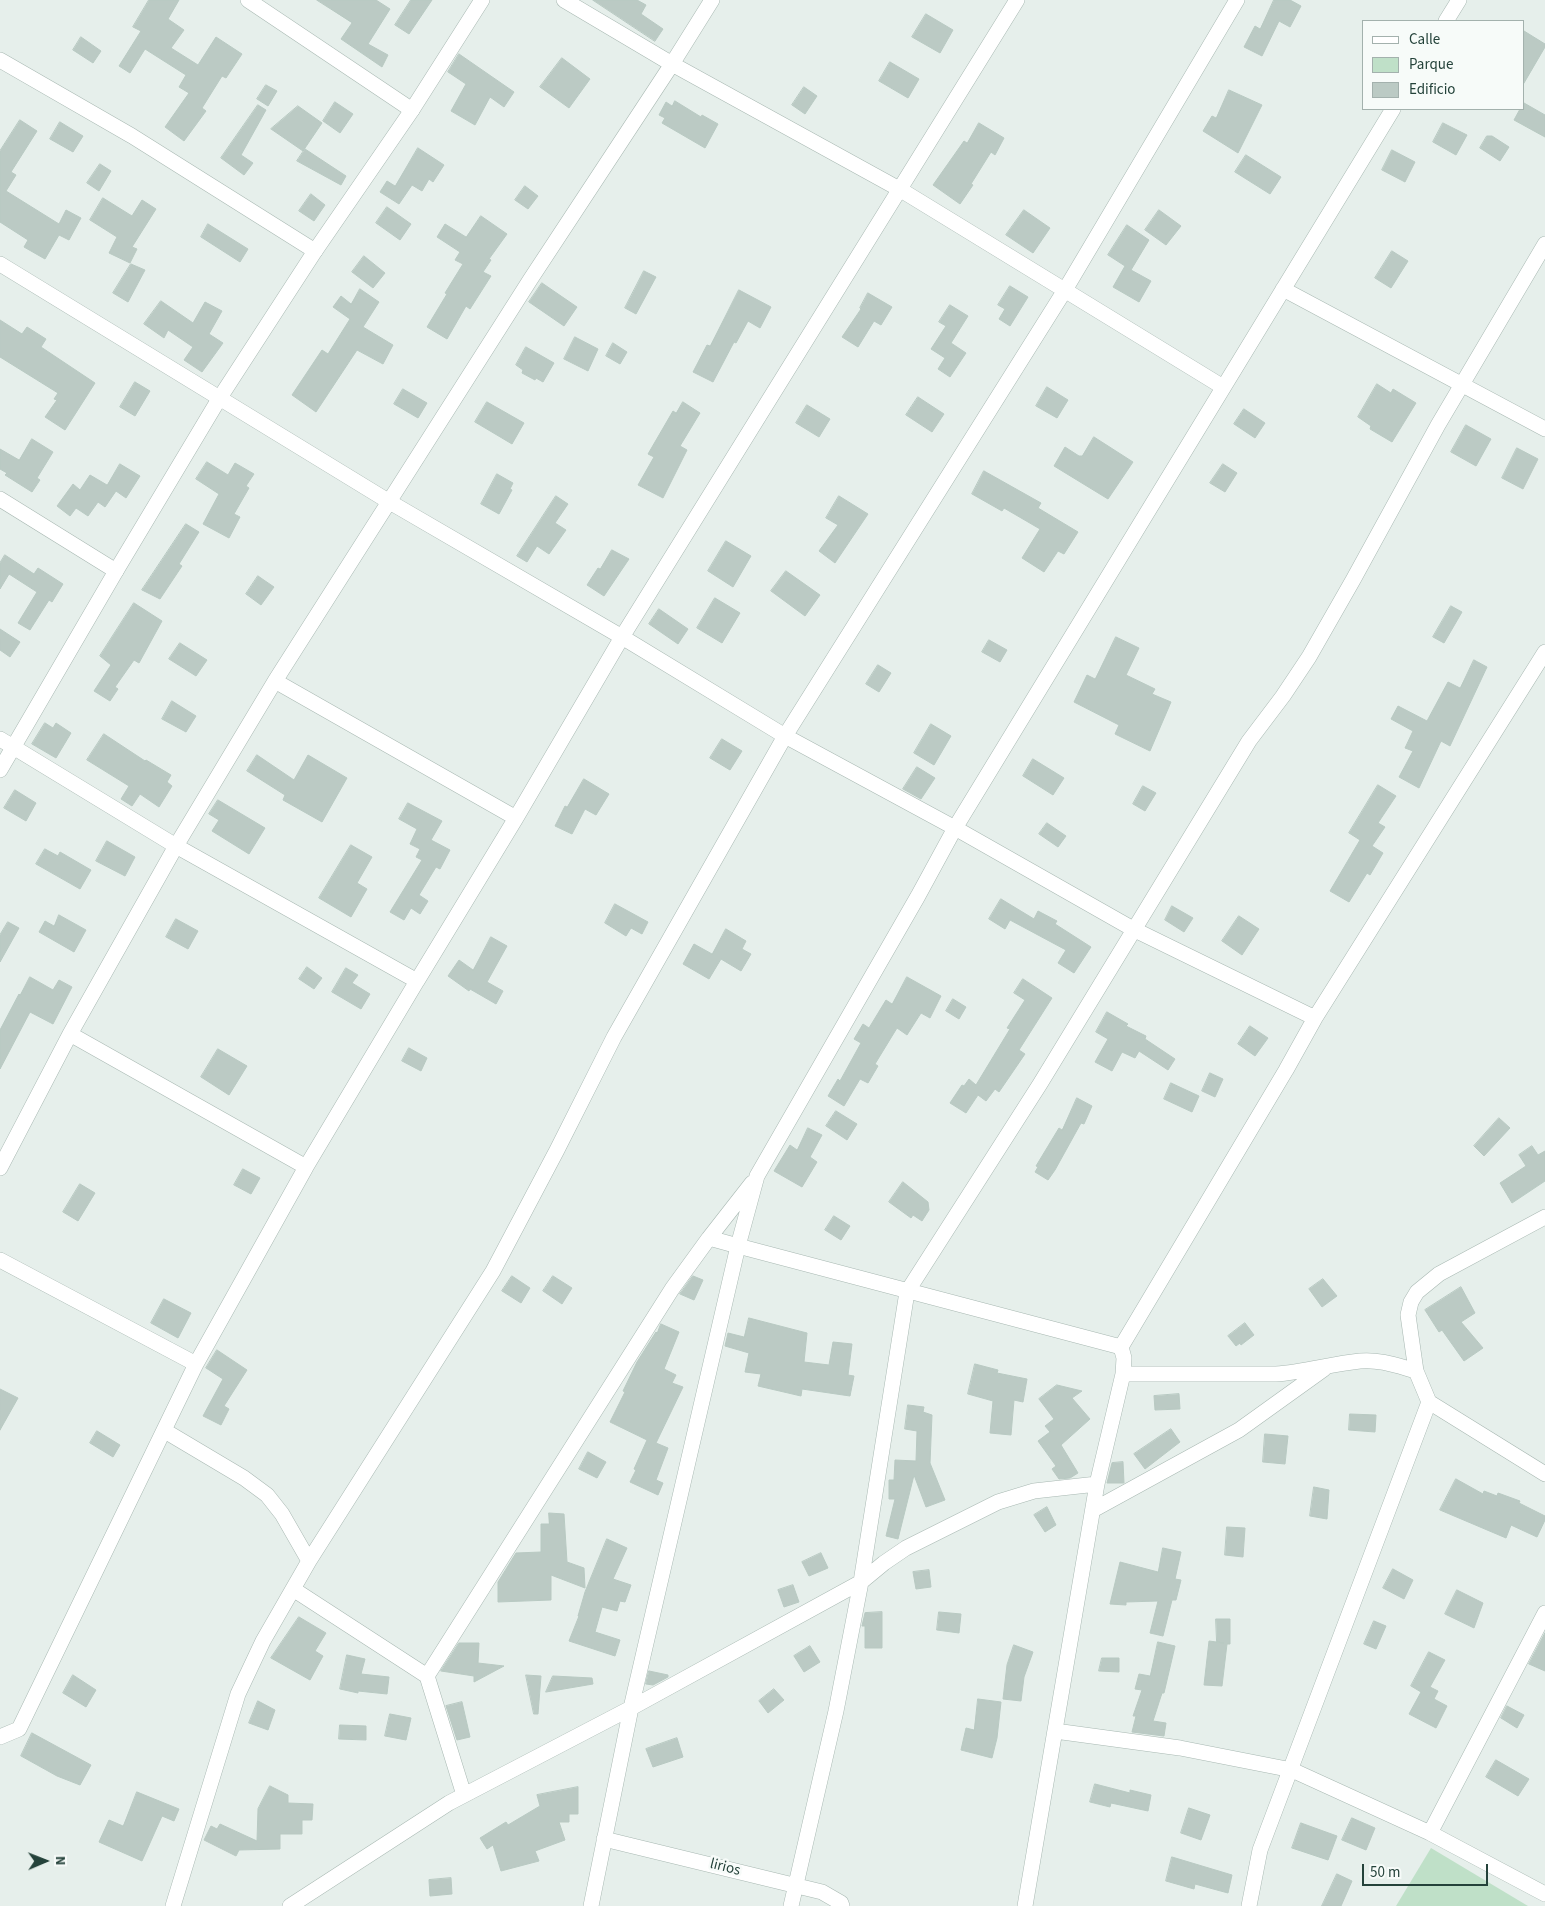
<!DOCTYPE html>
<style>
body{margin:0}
#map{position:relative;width:1545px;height:1906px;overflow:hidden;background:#e6efeb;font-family:"Source Sans 3",sans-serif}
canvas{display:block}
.legend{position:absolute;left:1362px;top:20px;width:162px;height:90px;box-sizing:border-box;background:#f7fbf9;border:1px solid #a3b1ad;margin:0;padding:6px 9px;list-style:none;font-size:15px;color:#24423a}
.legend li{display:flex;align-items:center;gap:10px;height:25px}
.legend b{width:25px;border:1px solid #a3b1ad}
.north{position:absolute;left:20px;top:1836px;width:50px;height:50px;-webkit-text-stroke:4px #f7fbf9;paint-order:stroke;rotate:89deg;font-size:14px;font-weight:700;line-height:20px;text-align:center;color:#24423a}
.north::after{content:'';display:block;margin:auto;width:18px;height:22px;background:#24423a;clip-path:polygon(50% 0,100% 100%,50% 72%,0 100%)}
.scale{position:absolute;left:1362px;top:1864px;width:126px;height:22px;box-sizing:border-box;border:2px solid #24423a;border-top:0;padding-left:6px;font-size:15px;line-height:18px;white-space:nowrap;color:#24423a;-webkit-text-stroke:4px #f7fbf9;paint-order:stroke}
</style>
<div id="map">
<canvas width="1545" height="1906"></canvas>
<ul class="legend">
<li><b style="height:6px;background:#fff"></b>Calle</li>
<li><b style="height:14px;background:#bfe0c8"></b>Parque</li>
<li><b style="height:14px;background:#bbcac4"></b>Edificio</li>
</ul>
<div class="north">N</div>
<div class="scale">50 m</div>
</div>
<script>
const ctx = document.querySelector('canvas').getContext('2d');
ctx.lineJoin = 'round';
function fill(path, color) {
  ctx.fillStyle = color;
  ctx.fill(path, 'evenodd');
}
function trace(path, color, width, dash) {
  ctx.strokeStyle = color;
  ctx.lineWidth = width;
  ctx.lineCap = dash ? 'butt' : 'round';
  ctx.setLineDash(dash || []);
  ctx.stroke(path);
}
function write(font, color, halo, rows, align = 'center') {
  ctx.font = font + ' "Source Sans 3",sans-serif';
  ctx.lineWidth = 5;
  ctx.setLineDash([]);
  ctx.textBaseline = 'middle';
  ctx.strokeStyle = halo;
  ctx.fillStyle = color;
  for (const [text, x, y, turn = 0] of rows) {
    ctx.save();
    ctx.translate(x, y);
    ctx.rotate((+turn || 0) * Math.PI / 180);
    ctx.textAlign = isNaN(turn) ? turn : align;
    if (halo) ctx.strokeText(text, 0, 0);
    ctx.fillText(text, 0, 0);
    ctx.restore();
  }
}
const green = new Path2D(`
 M1431,1848l97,58h-132z`);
const building = new Path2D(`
 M149,0h30l-11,19 16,11 -13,18 27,17 18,-28 26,17 -16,24 -4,-2 -20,32 4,3 -22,30 -19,-14 24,-34 -10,-6 7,-12 -41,-26 -15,24 -11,-7 22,-35 -8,-4z
 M317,0h59l14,9 -22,35 20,11 -6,12 -41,-28 11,-16z
 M411,0h21l-23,34 -14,-9z
 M593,0h44l9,5 -5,9 22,15 -8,12z
 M1274,0h16l11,6 -11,21 -11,-6 -17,35 -18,-9 11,-21 5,3z
 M926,14l27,16 -13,23 -28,-16z
 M1524,31l21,13v3l-21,36z
 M81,37l20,14 -8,12 -20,-13z
 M459,54l55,38 -10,15 -14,-10 -15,28 -24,-14 15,-27 -18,-12z
 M562,58l28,21 -21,29 -29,-21z
 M890,62l29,17 -11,19 -29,-17z
 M266,85l11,6 -9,15 -11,-7z
 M804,87l13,9 -12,18 -13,-9z
 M1229,90l33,15 -24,48 -35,-22 9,-15 4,2z
 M675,101l26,16 1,-2 16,9 -13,24 -43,-25 3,-5 -6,-3 7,-13 6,4z
 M335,102l18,12 -13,19 -17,-12z
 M1524,103l21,12v22l-31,-17 6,-11h4z
 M258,105l8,5 -25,45 12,8 -9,12 -23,-17z
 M298,106l24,17 -19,28 -32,-22z
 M20,120l17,11 -26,41 5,3 -10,16 53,33 7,-14 15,8 -12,22 -10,-5 -14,24 -21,-12 4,-7 -28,-18v-71z
 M60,122l23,14 -10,16 -23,-13z
 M979,123l25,15 -9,17 -4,-3 -20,32 2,1 -13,19 -27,-19 31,-44 3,2z
 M1443,123l24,12 -11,20 -23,-13z
 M1487,136h5l17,11 -9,14 -20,-13z
 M418,148l26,17 -11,17 -4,-3 -7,12 -10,-6 -13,19 -19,-12 7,-11 8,5z
 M305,149l41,27 -5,9 -44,-24z
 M1392,150l23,12 -10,20 -23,-12z
 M1246,155l35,22 -11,17 -35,-22z
 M100,164l11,7 -12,20 -12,-8z
 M525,186l13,10 -10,13 -13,-9z
 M311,194l14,11 -11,16 -15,-10z
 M103,198l29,18 10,-16 14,9 -24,38 5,2 -7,14 -21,-10 8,-16 -27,-17z
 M387,207l24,17 -11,16 -24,-17z
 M1024,210l26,18 -17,25 -27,-18z
 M1159,210l22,16 -15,19 -21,-15z
 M481,216l26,18 -18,25 2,1 -8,12 8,4 -21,33 -4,-3 -19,33 -20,-12 20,-33 -2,-1 18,-29 -8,-4 5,-8 -23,-15 8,-13 21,13z
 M208,224l40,25 -8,13 -39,-25z
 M1127,225l22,15 -18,30 20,11 -12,21 -26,-15 12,-21 -17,-11z
 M1392,251l16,10 -17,27 -16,-10z
 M364,256l21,17 -12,15 -21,-16z
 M131,264l14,6 -17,32 -15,-9z
 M644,271l12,6 -20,37 -11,-6z
 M542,283l35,24 -13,19 -35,-24z
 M1010,286l18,11 -18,29 -11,-7 6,-10 -7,-4z
 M360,289l19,13 -16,25 30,18 -10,19 -26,-14 -41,62 -24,-17 30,-45 6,4 22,-35 -17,-12 8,-11 10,8z
 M739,290l32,17 -11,21 -12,-7 -12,22 -2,-1 -21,40 -20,-10 14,-27 3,1z
 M868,293l24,14 -11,18 -7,-4 -16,26 -16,-10 19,-28 -1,-1z
 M161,301l32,22 12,-21 17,9 -13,23 14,9 -21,29 -18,-12 9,-13 -25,-17 -4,8 -20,-14z
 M950,305l18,11 -17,27 15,10 -16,24 -12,-8 7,-11 -14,-9 15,-23 -7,-4z
 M0,320l22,14 5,-7 19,12 -5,8 54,36 -30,47 -20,-13 12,-17 -3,-1 4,-6 -58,-36z
 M575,337l23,12 -10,22 -24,-12z
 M613,343l14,9 -7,12 -14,-8z
 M526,347l28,16 -11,19 -7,-4 -1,2 -13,-7 1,-3 -7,-5z
 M135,382l15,9 -15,25 -15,-9z
 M1377,384l14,9 2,-4 23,14 -24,39 -22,-13 1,-3 -13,-9z
 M1047,387l21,13 -11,18 -21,-12z
 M403,389l24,14 -9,15 -24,-14z
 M918,397l26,17 -12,18 -26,-17z
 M487,402l37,21 -12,21 -37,-22z
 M683,402l17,11 -20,33 7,4 -24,48 -25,-13 16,-28 -6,-3 25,-43 3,2z
 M807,405l23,14 -11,18 -23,-14z
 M1244,409l21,14 -10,15 -21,-14z
 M1466,425l25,14 -15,27 -25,-14z
 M1094,437l39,25 -25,37 -54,-33 11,-19 14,9h3z
 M32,439l21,13 -16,26 3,2 -8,12 -27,-17 2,-2 -7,-4v-20l19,11z
 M1517,448l21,11 -15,30 -21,-11z
 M207,462l21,13 7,-12 19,11 -8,12 3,2 -15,26 6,3 -11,21 -26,-14 16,-30 -23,-15z
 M120,464l20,12 -14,22 -10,-7 -11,16 -7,-5 -10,14 -12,-8 -6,8 -13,-10 16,-22 7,6 10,-15 17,10z
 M1223,464l14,9 -12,19 -15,-9z
 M984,471l57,32 -3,5 40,24 -14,22 -6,-3 -14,21 -22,-14 18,-29 -36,-21 -2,3 -30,-17z
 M497,474l16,9 -3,6 2,1 -13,24 -18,-10z
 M556,496l12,8 -13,19 11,7 -17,24 -12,-8 -10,16 -10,-6z
 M839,496l29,18 -33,49 -16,-12 19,-26 -12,-7z
 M186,524l13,8 -20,32 3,2 -22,33 -18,-9z
 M726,541l25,15 -18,31 -25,-16z
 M612,550l17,9 -25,37 -17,-11 11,-17 2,1z
 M5,555l29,19 4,-6 25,16 -11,18 -3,-2 -19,30 -12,-7 19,-31 -28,-18 -9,15v-26z
 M786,571l34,24 -15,21 -34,-25z
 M258,576l16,11 -13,18 -15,-11z
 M715,598l25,15 -18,30 -25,-15z
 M134,603l28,18 -23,42 -5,-3 -19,27 3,2 -8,12 -16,-10 17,-26 -11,-9z
 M1451,606l11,6 -18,31 -11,-6z
 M659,609l29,20 -10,15 -29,-20z
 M0,629l20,13 -10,15 -10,-7z
 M1116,637l23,11 -13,27 29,14 -3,5 19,8 -21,49 -35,-17 4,-9 -45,-23 13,-27 8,4z
 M989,640l18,10 -7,12 -18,-10z
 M180,643l27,17 -11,16 -27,-17z
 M1474,660l13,7 -37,79 -9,-5 -22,47 -20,-11 14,-26 -8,-3 8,-17 -22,-12 7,-13 29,15 21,-39 12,6z
 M878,665l13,8 -12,19 -13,-8z
 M172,701l24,15 -10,16 -24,-13z
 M45,723l8,5 3,-5 15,10 -15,25 -24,-14z
 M931,724l20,12 -17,29 -20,-12z
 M104,734l41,27 1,-1 25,15 -4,7 5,4 -13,21 -19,-13 -8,12 -11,-7 8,-13 -42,-26z
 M722,739l20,12 -12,19 -20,-12z
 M257,755l37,25 14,-25 39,23 -25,44 -39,-22 2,-5 -38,-24z
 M1033,759l31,19 -11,17 -30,-19z
 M917,767l18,11 -14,21 -18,-10z
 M584,779l25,15 -13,21 -11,-6 -13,25 -17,-8 10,-20 2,1z
 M1378,785l18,11 -18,27 7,4 -13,19 11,7 -13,22 -3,-2 -18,29 -19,-11 30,-51 -11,-7z
 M1143,786l13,7 -11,18 -12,-7z
 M15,790l21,13 -10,18 -22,-13z
 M218,800l47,28 -16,26 -37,-23 7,-11 -10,-6z
 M408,803l34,18 -11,19 19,10 -10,19 -4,-2 -17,28 9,6 -8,13 -9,-6 -7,12 -14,-8 32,-52 -6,-3 4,-8 -10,-5 7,-15 -18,-10z
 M1047,823l19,13 -8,11 -19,-13z
 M107,841l28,16 -10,19 -29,-15z
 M351,845l21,12 -15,26 10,6 -16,28 -32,-19z
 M45,849l13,7 2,-4 31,18 -11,19 -44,-25z
 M1001,899l33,20 4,-8 19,10 -2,3 36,23 -17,26 -16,-10 8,-13 -56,-30 -5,9 -16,-10z
 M615,904l33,18 -6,12 -11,-6 -5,8 -21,-13z
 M1172,906l21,12 -9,14 -19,-12z
 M59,915l27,15 -12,22 -35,-20 6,-11 9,5z
 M1239,916l20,13 -17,26 -20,-14z
 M176,919l22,12 -10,18 -22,-12z
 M8,922l11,6 -19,34v-27z
 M726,929l20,12 -4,8 9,5 -10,17 -20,-12 -12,20 -26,-15 11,-20 18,10z
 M491,937l16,9 -20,36 16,9 -7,13 -26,-15 -1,2 -21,-15 11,-16 14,10z
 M307,967l15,11 -8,11 -15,-10z
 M346,968l12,7 -6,8 18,11 -9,15 -29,-17z
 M30,977l23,13 6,-10 13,7 -19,37 -23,-12 -30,57v-39l19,-36 1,1z
 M907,977l34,19 -11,22 -9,-5 -14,22 -10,-7 -22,36 3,2 -10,17 -8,-4 -16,27 -16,-10 10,-17 2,2 21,-38 -7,-4 9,-15 6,4 17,-28 6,4z
 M1023,979l29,19 -33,52 6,4 -26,38 -4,-3 -9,12 -8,-6 -12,18 -16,-10 12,-18 2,1 5,-7 7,6 34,-56 -3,-1 18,-28 -11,-7z
 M953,999l13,8 -7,12 -13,-8z
 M1107,1012l21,12 -2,2 20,10 -1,3 30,20 -7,11 -29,-19 -4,7 -13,-6 -10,19 -17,-9 13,-23 -12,-7z
 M1250,1026l18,12 -13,18 -17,-12z
 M409,1048l18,10 -6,13 -19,-10z
 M218,1049l29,17 -18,29 -28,-18z
 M1210,1073l13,6 -8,18 -13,-6z
 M1171,1083l28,13 -7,16 -28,-13z
 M1077,1098l15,8 -8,18 -3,-1 -26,47 -7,10 -13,-8 3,-5 -2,-1 23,-38 3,2z
 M836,1111l21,13 -10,16 -21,-14z
 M1499,1118l11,10 -26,28 -10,-10z
 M808,1128l14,7 -12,22 7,5 -15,25 -28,-16 16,-26 7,5z
 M1532,1146l6,9 7,-4v30l-33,22 -12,-20 26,-17 -7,-11z
 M243,1169l17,9 -9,16 -17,-9z
 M903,1182l25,20 1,8 -7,11 -9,-6 -2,3 -22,-16z
 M80,1184l15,9 -17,28 -15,-9z
 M834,1216l16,10 -9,14 -16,-10z
 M512,1276l18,12 -9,15 -19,-12z
 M553,1276l19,12 -10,16 -19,-13z
 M693,1276l10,4 -9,20 -14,-6z
 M1323,1279l14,17 -15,11 -13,-18z
 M1461,1287l14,26 -14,9 22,26 -19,13 -22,-31 -3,2 -14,-22z
 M164,1299l27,14 -13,25 -27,-15z
 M749,1318l58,15 -3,29 25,3 4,-23 19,2 -4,31 6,1 -4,20 -48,-7 -1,7 -43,-10 3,-12 -16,-2 4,-19 -24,-7 3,-13 16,4z
 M1245,1323l9,12 -13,10 -1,-2 -4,3 -8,-10z
 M661,1324l18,8 -15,37 12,6 -4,8 11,4 -27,56 12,5 -12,32 7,3 -5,12 -28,-13 6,-12 -2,-1 13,-29 -37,-18 15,-30 -2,-1 14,-29 19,-30 1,1z
 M217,1350l30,20 -23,36 5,3 -8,16 -18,-9 20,-37 -17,-11z
 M975,1364l23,6 -1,3 30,6 -4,23 -9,-2 -3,35 -21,-2 3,-32 -25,-7z
 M1057,1385l25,6 -10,7 18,21 -29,26 17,28 -8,5 -11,1 -7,-10 4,-3 -18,-25 12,-9 -5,-6 9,-7 -15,-20z
 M0,1389l18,9 -18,32z
 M1179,1394l1,15 -25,1 -1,-14z
 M908,1405l16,2 -1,5 9,3 -2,48 15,37 -19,7 -12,-32 -16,64 -12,-3 9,-37h-6v-19h5l1,-20 21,1 1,-30 -12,-2z
 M1350,1414l26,1 -1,17 -26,-2z
 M1171,1429l9,13 -35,27 -11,-15z
 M97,1431l23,14 -7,12 -23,-14z
 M1265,1434l23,2 -3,28 -22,-2z
 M588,1452l18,10 -9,16 -18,-9z
 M1123,1462l1,21h-17l5,-20z
 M1456,1479l27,15 1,-3 13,5 1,-3 22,8 -1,2 26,13v4l-8,17 -26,-12 -5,13 -66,-28z
 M1314,1487l15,3 -2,29 -17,-3z
 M1047,1507l9,18 -11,7 -11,-17z
 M549,1513l15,1 3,48 17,6 1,20 -34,-13v25l-53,2v-20l18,-29 25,-1v-28h8z
 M1227,1527l18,1 -2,29 -18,-2z
 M607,1539l20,9 -14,31 18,6 -6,17 -5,-1 -3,10 -15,-4 -7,25 25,8 -5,16 -46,-15 10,-25h-1l7,-24z
 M1163,1548l18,4 -6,27 6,1 -5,20h-4l-9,36 -13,-3 8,-32 -32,1v3l-16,-1 10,-42 38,10z
 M821,1553l7,15 -19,8 -7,-14z
 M1393,1569l20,11 -9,19 -21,-11z
 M929,1570l2,17 -15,2 -3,-17z
 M793,1585l6,17 -15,5 -6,-17z
 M1457,1590l26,13 -9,25 -29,-14z
 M882,1612v36h-17v-22h-3l3,-13z
 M939,1612l22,2 -2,19 -22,-3z
 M299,1617l27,16 -11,18 8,5 -13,24 -39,-22z
 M1216,1619h14v25h-3l-5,42 -18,-1 5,-44 15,2 -7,-1z
 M1374,1621l12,5 -10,23 -12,-5z
 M1545,1633v38l-16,-7z
 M1158,1642l17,4 -11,47h-2l-9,28 13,2 -2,13 -32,-4 4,-16h-3l9,-26 -7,-1 4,-15 11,2z
 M459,1643h20l-1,20 26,3 -30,16v-6l-33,-5z
 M1014,1645l19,7 -9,25 -3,24 -18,-2 4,-34z
 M810,1646l10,16 -16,10 -10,-16z
 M1429,1652l16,8 -15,27 8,4 -4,8 13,7 -11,22 -27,-14 12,-22 -10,-6z
 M347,1655l18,4 -4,15 28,3 -2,17 -29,-3v2l-18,-4z
 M1102,1658h17v14l-20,-1z
 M649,1671l19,4v2l-15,8 -7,-1z
 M73,1675l23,15 -10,17 -23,-14z
 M526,1675l15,1 -3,38h-4z
 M553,1676l39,2 1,6 -47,8z
 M774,1689l10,11 -16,13 -9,-12z
 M978,1699l23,3 -4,36 -5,20 -31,-8 5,-22 8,2z
 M258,1701l17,9 -7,20 -19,-7z
 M462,1702l8,35 -13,3 -11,-34z
 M1507,1706l17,9 -7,13 -16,-10z
 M390,1714l21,4 -5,22 -21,-4z
 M340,1725l26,1v14l-27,-1z
 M32,1733l59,32 -11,20 -23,-9 -36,-20z
 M677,1738l6,19 -30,10 -7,-18z
 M1496,1760l33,19 -11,17 -32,-19z
 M1095,1784l35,9v-3l21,5 -3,16 -37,-8 -1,4 -20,-5z
 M270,1786l18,9v8l25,1 -1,16h-10v14h-22v15l-41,1 -3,6 -32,-16 7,-14 6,3 3,-5 37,17 1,-32z
 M578,1787v27h-9v8h-10l6,18 -30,11 4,10 -38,10 -8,-26 -6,4 -7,-11 26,-16 2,3 32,-19 -3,-11z
 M137,1792l42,17 -5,12 -12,-5 -20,45 -43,-19 10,-22 14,6z
 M1189,1808l21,7 -9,25 -20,-7z
 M1352,1818l23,10 -9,22 -24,-10z
 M1301,1823l36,13 -9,24 -36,-12z
 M1172,1857l60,18 -4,18 -33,-9 -1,5 -28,-8z
 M1337,1874l15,7 -11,25h-19z
 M451,1878l1,16 -22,2 -1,-16z`);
const minor = new Path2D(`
 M248,0l164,110
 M564,0l108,64 229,126 322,197
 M1446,21l13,-21
 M0,60l132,76 183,115
 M0,264l388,237 234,136 163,99 170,92 178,101 182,89 -29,52 -165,277
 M1283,289l262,140
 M0,499l116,72
 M275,681l241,137
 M0,739l176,107 241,135 99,-163 106,-181 395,-637
 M1315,1018l230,-366
 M70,1034l236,133
 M0,1168l70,-134 106,-188 99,-165 255,-401 142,-216 40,-64
 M1545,1217l-106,57 -22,18 -6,10 -3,13 8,56 13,31 116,72
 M709,1238l29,8 19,-70 161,-280 37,-68 438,-719
 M0,1260l196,104
 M1123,1374h153c28,-2 55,-10 84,-13 19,-2 38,5 56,10
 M165,1431l79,47 23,17 15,19 27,47
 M1093,1510l146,-80 85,-61
 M293,1589l134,87 37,119
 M427,1676l245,-387 37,-51 43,-55
 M1055,1731l125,17 112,22 138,63 115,61
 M0,1737l19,-8 177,-365 110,-197 111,-186
 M1430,1833l115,-220
 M604,1839l218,53 19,11 1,3
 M173,1906l65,-212 25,-53 46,-80 184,-290 64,-121 57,-113 171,-301 280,-446 172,-290
 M290,1906l159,-103 182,-95 230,-126 23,-19 22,-15 92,-46 36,-11 63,-7
 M591,1906l40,-198 107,-462 383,101 3,11 -1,16 -26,110 -72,422
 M791,1906l45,-195 25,-129 46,-290 133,-208 209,-343 34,-45 26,-39 44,-77 85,-155 107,-181
 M1249,1906l11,-56 169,-448`);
const tertiary = new Path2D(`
 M0,770l116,-199 103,-172 96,-148 97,-141 70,-110`);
const streetNames = [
 ["lirios",725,1868,14]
];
fill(green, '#bfe0c8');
fill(building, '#bbcac4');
trace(building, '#b8c9c2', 1);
trace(minor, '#a8b8b2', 16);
trace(tertiary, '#a8b8b2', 16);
trace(minor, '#fff', 15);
trace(tertiary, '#fff', 15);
write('15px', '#24423a', '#f7fbf9', streetNames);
</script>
